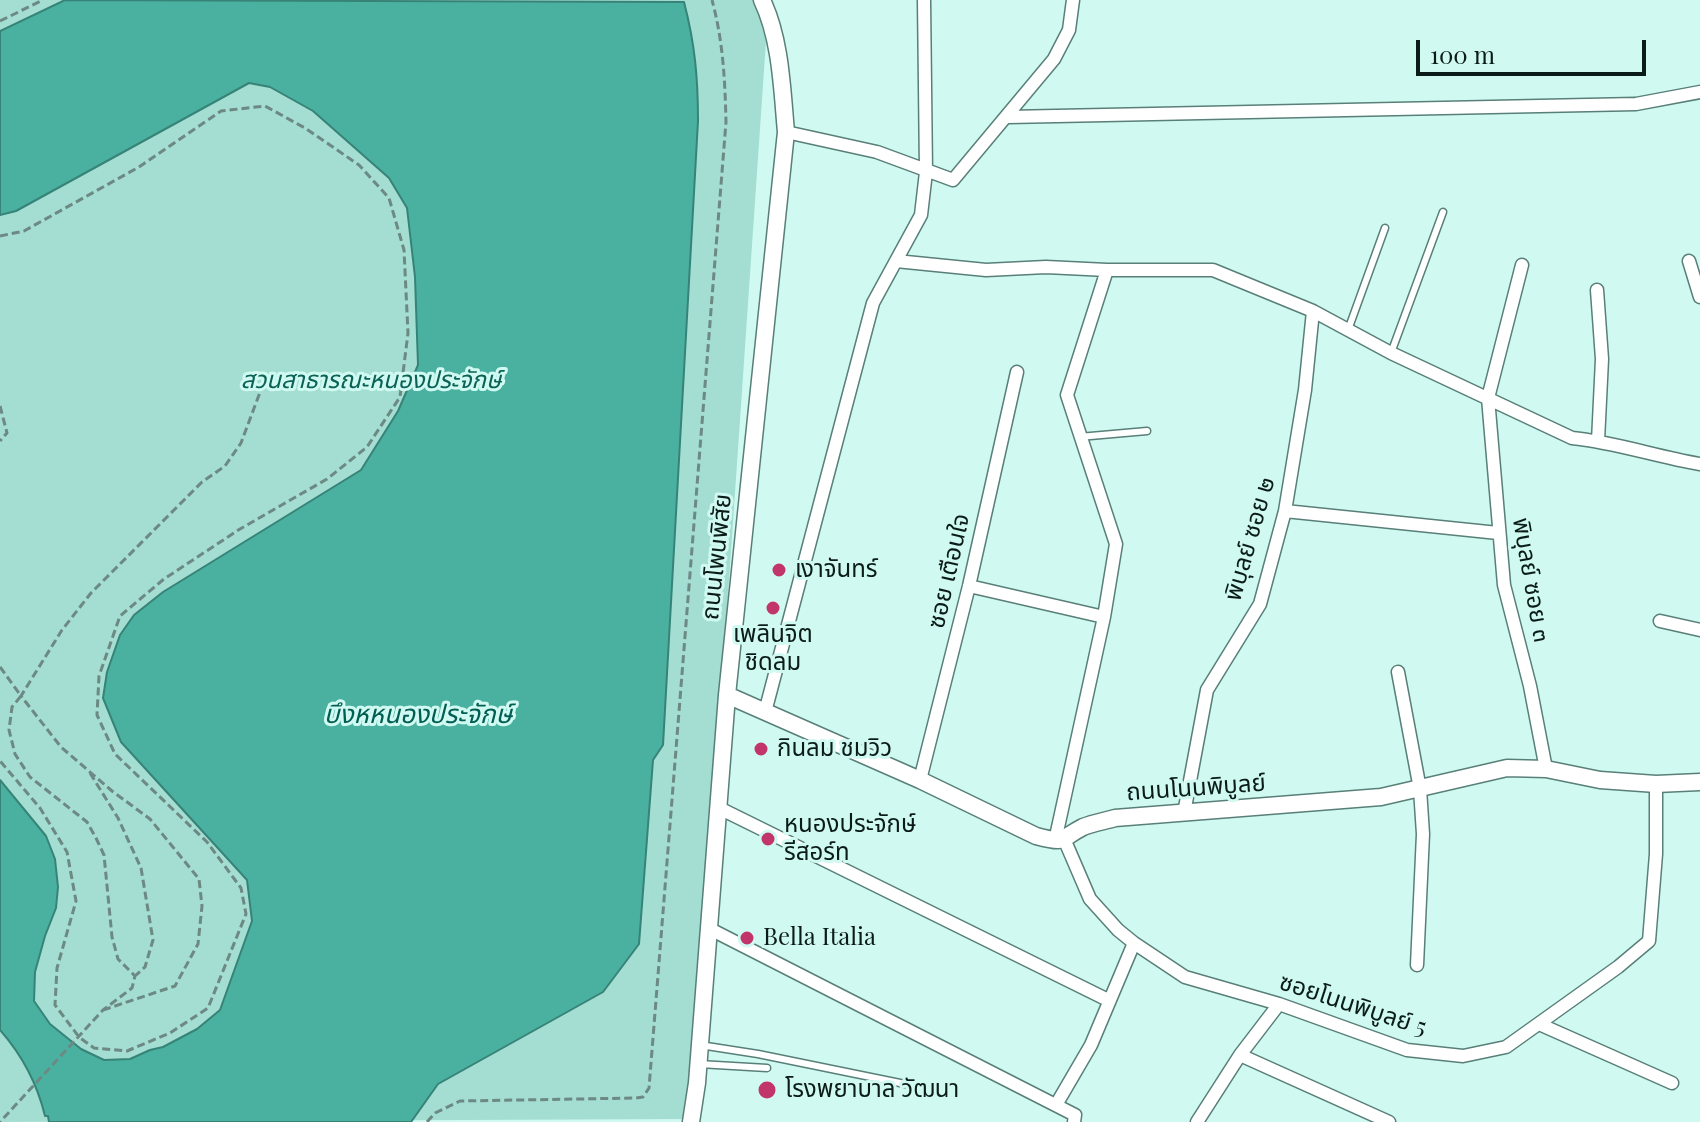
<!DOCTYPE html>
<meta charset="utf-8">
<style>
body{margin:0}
#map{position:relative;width:1700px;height:1122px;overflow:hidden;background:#d0faf1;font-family:"Playfair Display",serif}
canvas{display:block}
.scale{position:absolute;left:1416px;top:40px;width:230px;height:36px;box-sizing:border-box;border:4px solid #0b1b18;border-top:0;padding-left:10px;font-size:24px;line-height:28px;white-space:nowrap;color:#0b1b18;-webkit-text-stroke:6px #d0faf1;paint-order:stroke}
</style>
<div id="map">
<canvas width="1700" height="1122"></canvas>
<div class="scale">100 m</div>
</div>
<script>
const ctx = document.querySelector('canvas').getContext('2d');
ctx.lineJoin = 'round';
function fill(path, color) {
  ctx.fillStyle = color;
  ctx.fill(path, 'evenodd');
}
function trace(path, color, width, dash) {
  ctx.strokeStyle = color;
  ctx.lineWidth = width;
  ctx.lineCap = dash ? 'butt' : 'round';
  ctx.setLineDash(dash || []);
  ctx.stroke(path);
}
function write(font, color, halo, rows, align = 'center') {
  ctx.font = font + ' "Playfair Display","Noto Sans Thai",serif';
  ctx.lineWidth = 6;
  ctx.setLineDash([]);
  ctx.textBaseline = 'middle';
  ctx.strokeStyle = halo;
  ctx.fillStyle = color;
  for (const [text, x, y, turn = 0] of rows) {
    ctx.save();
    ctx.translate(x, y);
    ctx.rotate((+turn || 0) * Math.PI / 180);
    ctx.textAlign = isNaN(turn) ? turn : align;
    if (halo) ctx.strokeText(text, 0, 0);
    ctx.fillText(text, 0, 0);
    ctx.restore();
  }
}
const green = new Path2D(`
 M0,0h762l6,12 -76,1107 -692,3z`);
const water = new Path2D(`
 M65,0l619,2c11,42 14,76 14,119l-35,624 -10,15 -14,184 -36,48 -165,92 -27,38h-362l-1,-6h-3c-8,-33 -23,-61 -45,-86v-250l46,56 9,23 3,28 -2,21 -11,28 -10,36 -1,29 16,23 31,25 23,11 26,-1 20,-9 13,-3 34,-18 23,-19 32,-89 -5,-41 -126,-138 -18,-44 4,-26 13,-37 14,-20 29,-23 198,-122 37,-59 20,-46 -3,-88 -8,-69 -18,-30 -76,-67 -43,-24 -21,-4 -233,128 -16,4v-184z`);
const path = new Path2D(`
 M0,21l43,-21
 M0,236l24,-5 115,-64 82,-56 44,-5 40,22 54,37 30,33 15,52 4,83 -8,64 -33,50 -40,32 -87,50 -76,50 -44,37 -21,60 -2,39 18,39 92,88 34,46 5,26 -38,94 -38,25 -43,18 -33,-3 -15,-11 -24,-32 2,-37 19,-67 -9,-49 -27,-44 -40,-47
 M0,406l7,27 -7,8
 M0,667l21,29 -9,11 -3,23 6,24 15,23 57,45 9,16 8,17 8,82 6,22 17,17 -3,12 -29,22 -103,112
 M90,773l28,45 23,50 12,72 -8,27 -10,9
 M103,1010l72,-24 23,-42 4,-38 -3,-27 -49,-60 -38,-28 -51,-44 -40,-51 41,-66 29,-37 111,-111 23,-16 16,-23 24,-64
 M427,1122l8,-9 25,-12 176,-3 7,-1 6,-9 77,-966c-1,-43 -3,-81 -14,-122`);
const service = new Path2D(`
 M1348,330l37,-102
 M1391,353l52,-141
 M1079,437l68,-6
 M700,1045l58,9 147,30
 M699,1064l68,4`);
const minor = new Path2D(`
 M1008,117l628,-13 64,-12
 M786,132l91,20 76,28 101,-121 15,-29 4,-30
 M896,261l90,9 60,-3 61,3h106l100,41 78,42 181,85c43,4 85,19 128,26
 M1689,261l11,36
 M1522,265l-34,133 16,187 26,101 16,83
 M1597,290l5,69 -4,82
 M1285,511l213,22
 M969,586l135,31
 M1660,621l40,9
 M1398,672l22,117 3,45 -6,131
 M765,712l108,-409 48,-88 5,-43 -2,-172
 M920,780l49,-194 48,-214
 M719,808l389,192
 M1184,813l23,-123 53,-86 25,-93 20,-121 8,-79
 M1055,841l49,-224 12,-73 -49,-149 40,-125
 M1065,841l25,58 28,31 16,13 51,34 94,27 128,46 56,6 43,-9 112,-80 31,-26 7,-87v-70
 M710,929l365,186 -1,7
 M1539,1024l133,59
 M1240,1055l149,67
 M1056,1105l35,-60 43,-102
 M1197,1122l43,-67 39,-51`);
const tertiary = new Path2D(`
 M727,695l193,85 116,56c31,8 22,4 47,-9 10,-4 22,-6 32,-9l266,-21 126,-29 39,1 54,11 56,4 44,-2
 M691,1122l6,-39 30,-388 59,-563c-4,-43 -5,-92 -24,-132`);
const markers = [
 [779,570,8,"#c1356b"],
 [773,608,8,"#c1356b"],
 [761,749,8,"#c1356b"],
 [768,839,8,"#c1356b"],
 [747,938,8,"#c1356b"],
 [767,1090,10,"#c1356b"]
];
const parkNames = [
 ["สวนสาธารณะหนองประจักษ์",371,381]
];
const streetNames = [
 ["พิบุลย์ ซอย ๒",1250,539,-74],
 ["ถนนโพนพิสัย",717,557,-84],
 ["ซอย เตือนใจ",949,571,-77],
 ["พิบุลย์ ซอย ๓",1531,580,80],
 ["ถนนโนนพิบูลย์",1196,788,-4],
 ["ซอยโนนพิบูลย์ 5",1353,1005,18]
];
const poiNames = [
 ["เงาจันทร์",795,570],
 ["เพลินจิต",773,635,"center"],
 ["ชิดลม",773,663,"center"],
 ["กินลม ชมวิว",777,749],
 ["หนองประจักษ์",784,825],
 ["รีสอร์ท",784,853],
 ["Bella Italia",763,938],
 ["โรงพยาบาล วัฒนา",785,1090]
];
const waterNames = [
 ["บึงหหนองประจักษ์",418,715]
];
fill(green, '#a4ddd2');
fill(water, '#4ab0a0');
trace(water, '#378377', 2);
trace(service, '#587f78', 9);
trace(minor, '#587f78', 15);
trace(tertiary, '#587f78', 19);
trace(path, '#6c8983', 3, [8, 4]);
trace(service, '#fff', 6);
trace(minor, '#fff', 12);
trace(tertiary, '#fff', 16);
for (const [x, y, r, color] of markers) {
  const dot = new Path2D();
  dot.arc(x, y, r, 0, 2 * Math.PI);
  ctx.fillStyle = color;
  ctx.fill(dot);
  trace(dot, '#d0faf1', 3);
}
write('italic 24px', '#0d6257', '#d0faf1', parkNames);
write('24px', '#0b1b18', '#d0faf1', streetNames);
write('24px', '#0b1b18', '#d0faf1', poiNames, 'left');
write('italic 26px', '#025d53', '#d0faf1', waterNames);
</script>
